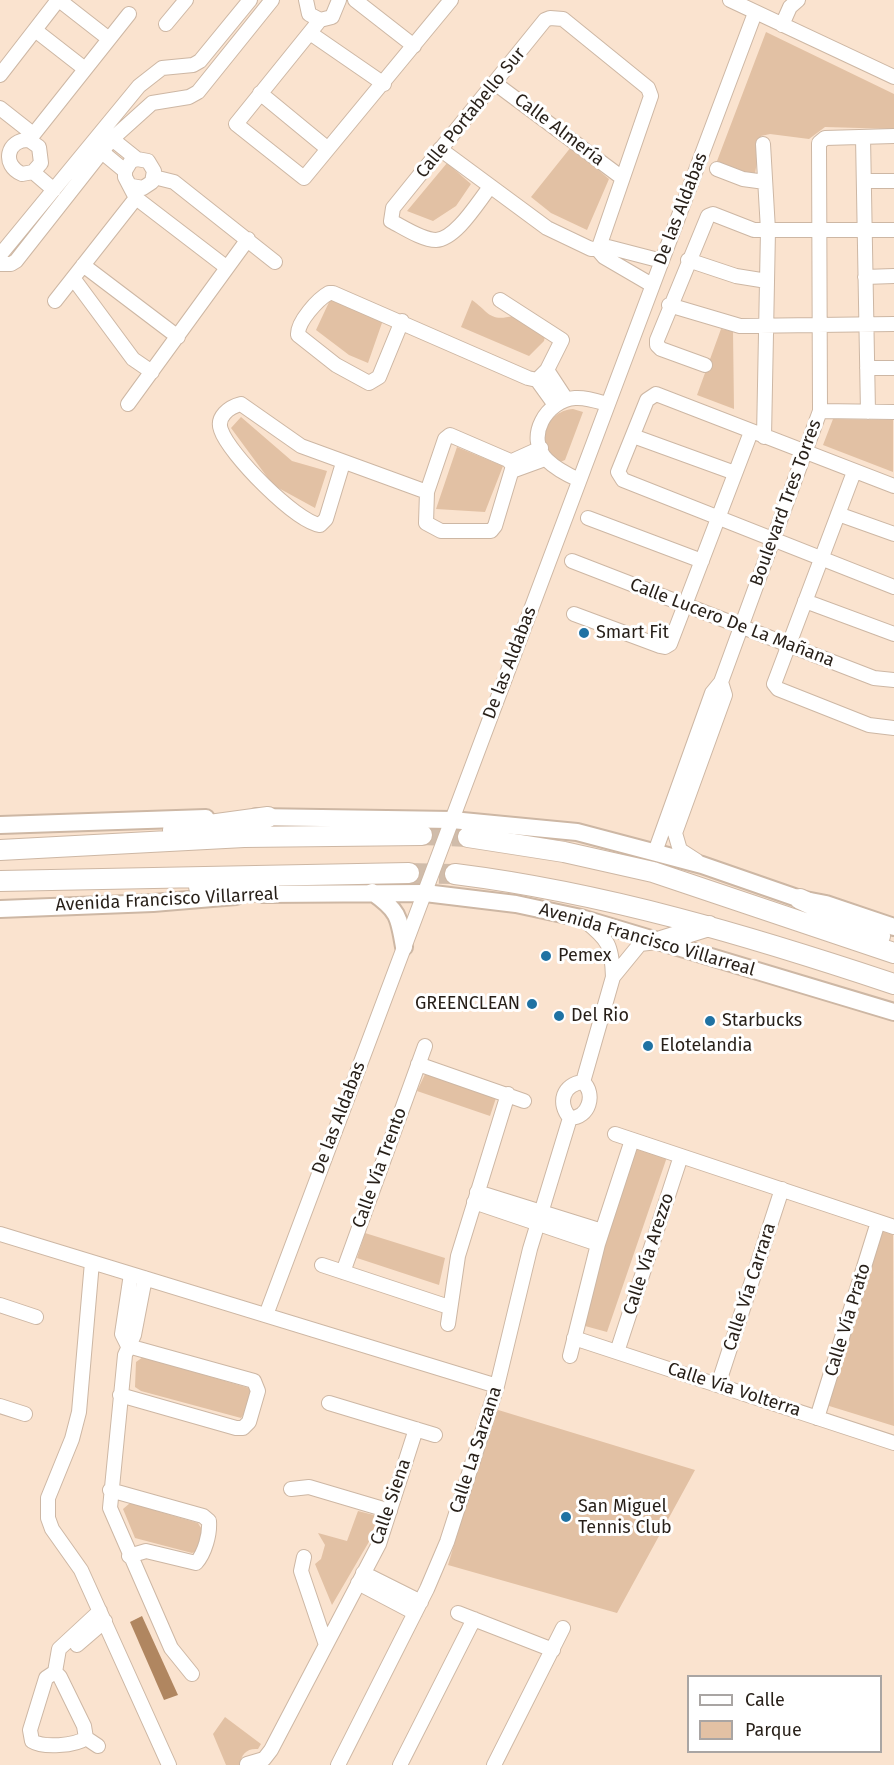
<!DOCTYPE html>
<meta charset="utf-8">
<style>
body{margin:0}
#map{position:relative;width:894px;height:1765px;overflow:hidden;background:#fae3cf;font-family:"Fira Sans",sans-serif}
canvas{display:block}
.legend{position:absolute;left:687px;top:1675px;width:195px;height:78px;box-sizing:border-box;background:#fff;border:2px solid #a9a5a3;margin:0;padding:8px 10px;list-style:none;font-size:18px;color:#271f18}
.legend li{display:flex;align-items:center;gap:12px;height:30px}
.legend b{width:30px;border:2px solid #a9a5a3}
</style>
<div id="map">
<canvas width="894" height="1765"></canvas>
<ul class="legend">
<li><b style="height:8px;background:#fff"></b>Calle</li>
<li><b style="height:16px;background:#e2c1a4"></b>Parque</li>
</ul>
</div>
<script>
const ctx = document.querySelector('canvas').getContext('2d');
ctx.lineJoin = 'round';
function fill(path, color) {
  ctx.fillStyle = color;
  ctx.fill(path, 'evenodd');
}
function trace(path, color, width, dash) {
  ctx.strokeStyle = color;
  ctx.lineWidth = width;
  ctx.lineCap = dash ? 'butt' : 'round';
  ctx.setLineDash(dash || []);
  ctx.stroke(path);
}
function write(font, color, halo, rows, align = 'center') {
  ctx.font = font + ' "Fira Sans",sans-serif';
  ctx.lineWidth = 6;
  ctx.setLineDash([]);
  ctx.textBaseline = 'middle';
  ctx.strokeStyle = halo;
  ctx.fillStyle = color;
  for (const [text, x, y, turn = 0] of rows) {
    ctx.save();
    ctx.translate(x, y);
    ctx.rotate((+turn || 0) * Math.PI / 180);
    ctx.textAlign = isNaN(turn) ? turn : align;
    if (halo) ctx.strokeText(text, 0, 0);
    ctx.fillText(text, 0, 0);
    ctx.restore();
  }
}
const green = new Path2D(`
 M766,32l128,62v35l-69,-2 -16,12 -39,-5 -9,2 -6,38h-10l-28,-13z
 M571,147l38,32 -22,51 -36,-17 -20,-16z
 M447,163l24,21 -15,22 -23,15 -26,-10z
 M330,300l53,20 -15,43 -19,-8 -33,-25z
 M472,300c17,12 17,22 41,16l32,20 -1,5 -15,15 -68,-29z
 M721,329l12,2 1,78 -37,-14z
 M573,409l10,3 -18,48 -5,2c-29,-12 -16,-51 13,-53z
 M241,417l51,44 35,10 -12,37 -42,-23 -42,-57z
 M833,419l60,1v52l-70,-27z
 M457,447l46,19 -18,46 -49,-3z
 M427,1070l71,22 -8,24 -73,-25z
 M635,1144l32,13 -60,175 -22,-6 21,-94z
 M884,1226l9,4 1,196 -68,-21z
 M365,1233l80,25 -6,27 -82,-27z
 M143,1357l106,31c4,9 -1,23 -8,30l-100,-27 -6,-4 1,-25z
 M495,1409l200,61 -78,143 -169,-48z
 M130,1503l68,20 5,8 -6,20 -5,2 -57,-15 -12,-29z
 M358,1511l20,5 -8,24 -38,65 -17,-41 6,-5 4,-14 -7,-12 29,8z
 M225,1717l36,27 -3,5c-11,-1 -17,5 -18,16h-14l-13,-31z`);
const water = new Path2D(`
 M142,1616l36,79 -14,5 -34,-78z`);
const highwayTunnel = new Path2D(`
 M422,835l46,2
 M409,873l46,1`);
const minor = new Path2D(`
 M59,0l50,39
 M306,0l3,14 11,6 12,-3 7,-17
 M355,0l59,46
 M730,0l164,77
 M320,20l-84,104 68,54 147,-178
 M166,24l20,-24
 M782,25l8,-18 8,-7
 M35,30l50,39
 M310,33l74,51
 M0,75l58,-75
 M496,84l125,93
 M260,93l68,56
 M0,108l33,26
 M863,137l5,275
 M112,139l25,20
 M29,140l10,7 2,16 -8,9 -11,2c-21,-9 -15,-35 7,-34l100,-126
 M763,144l5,86 -4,207
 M96,147l29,24
 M440,149l107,79 44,21 17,-2 54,14
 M717,169l26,10 22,3
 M33,172l21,18
 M154,177l20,5 101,80
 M864,181h30
 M132,186l11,2 9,-6 2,-11 -6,-10 -11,-2 -6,2 -6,10v6l11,21 90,69
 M490,187c-12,15 -34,52 -54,53 -14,0 -33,-13 -45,-19l2,-13 152,-188 5,-2 13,1 85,69 3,8 -53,154
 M598,250l6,7 48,28
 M0,255l139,-169 23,-18 31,-3 7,-4 50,-61
 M688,260l48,16 31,5
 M0,261l1,3h10l5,-3 96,-122 40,-36 37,-6 9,-5 74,-92
 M83,265l95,72
 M865,277l29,-1
 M73,278l60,81 19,13
 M500,300l62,40 -15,30 -10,10
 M55,301l81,-103
 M669,305l71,21 154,-2
 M402,321l-23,56 -10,6 -33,-18 -38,-30c-1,-13 20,-36 31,-42h4l195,85 9,2 18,25
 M705,365l-44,-16 -4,-4v-5l51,-124 5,-2 41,16h140
 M867,368h27
 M547,370l19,29
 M128,404l120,-165
 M820,411l74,1
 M450,435l58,25 5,6 -18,60 -4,5h-50l-15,-8 1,-31 18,-53z
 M633,436l102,37
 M510,462l31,-14
 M343,463l-17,56 -6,6c-25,-4 -91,-71 -99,-95 -5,-13 8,-23 20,-26l60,42 126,46
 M512,471l33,-12
 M854,472l-80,212 4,5 91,36 25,3
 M579,480c-11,-5 -23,-11 -32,-20 -23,-23 0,-60 28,-62 11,-1 22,3 32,6
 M894,486l-238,-92 -9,6 -29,72 5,8 271,107
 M838,514l56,20
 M588,518l114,43
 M572,561l302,117 20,2
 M805,601l89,33
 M574,614l86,32 5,1 5,-3 81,-212
 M655,852l57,-159 9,-11 99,-271 -1,-268 6,-5 69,-2
 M697,861l-17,-11 -5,-17 50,-138 -4,-13
 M585,921c24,19 27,25 28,56
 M418,1064l106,37
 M583,1082l30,-105 27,-33 17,-2
 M570,1118c19,0 26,-24 13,-36
 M570,1118c-13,-15 -7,-34 13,-36
 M615,1134l279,93
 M477,1192l125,39
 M474,1202l124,42
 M0,1234l497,152
 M92,1262l-13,150 -7,27 -24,59v20l4,11 29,41 88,195
 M322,1265l127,42
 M343,1272l82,-226
 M145,1278l-11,57 -9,20 -15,153 61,140 21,26
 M0,1305l36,12
 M266,1315l489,-1302
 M448,1324l10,-68 50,-162
 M574,1338l320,105
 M128,1346l-6,-12 9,-60
 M617,1352l64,-196
 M570,1356l28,-112 34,-104
 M718,1385l64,-196
 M120,1395l116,33h7l6,-6 9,-31 -4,-10 -126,-35
 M329,1403l106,32
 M0,1406l25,8
 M817,1418l61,-196
 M291,1489l18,-2 81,24
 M110,1490l93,26 6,5c1,13 -4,32 -13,42l-50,-12 -17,5
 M304,1557l-3,14 25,74
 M363,1573l58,29
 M358,1583l57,30
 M458,1613l95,37
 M77,1645l28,-24
 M55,1672l5,5 24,49 2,12 12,8
 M55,1672l4,-23 41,-38
 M32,1741l-2,-11 16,-52 9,-6
 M32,1741c11,7 43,5 54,-3
 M247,1764l17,-5 7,-9 108,-206 37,-115
 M338,1765l89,-176 20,-47 50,-156 33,-137 40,-131
 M400,1765l74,-146
 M494,1765l69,-137`);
const major = new Path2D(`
 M256,817l196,3 125,12 125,33 98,34 26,5 68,23
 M0,825l206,-7
 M372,892c26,18 27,24 32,55
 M261,894l164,-1 91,11 65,14 313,94
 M0,909l153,-6 83,-7`);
const highway = new Path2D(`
 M173,830l95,-13
 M468,837l96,15 89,20 241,81
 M0,850l244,-13 178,-2
 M455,874c151,19 295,62 439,110
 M0,881l409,-8
 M199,887l73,6
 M800,899l80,37
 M661,941l48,-15`);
const markers = [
 [584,633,6,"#1f72a3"],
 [546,956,6,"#1f72a3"],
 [532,1004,6,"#1f72a3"],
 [559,1016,6,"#1f72a3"],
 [710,1021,6,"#1f72a3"],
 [648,1046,6,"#1f72a3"],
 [566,1517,6,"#1f72a3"]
];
const streetNames = [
 ["Calle Portabello Sur",471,113,-51],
 ["Calle Almería",559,130,37],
 ["De las Aldabas",681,209,-69],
 ["Boulevard Tres Torres",786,503,-70],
 ["Calle Lucero De La Mañana",732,623,21],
 ["De las Aldabas",510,663,-69],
 ["Avenida Francisco Villarreal",167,900,-3],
 ["Avenida Francisco Villarreal",647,940,16],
 ["De las Aldabas",339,1118,-69],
 ["Calle Vía Trento",380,1168,-70],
 ["Calle Vía Arezzo",649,1254,-72],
 ["Calle Vía Carrara",750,1287,-72],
 ["Calle Vía Prato",848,1320,-73],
 ["Calle Vía Volterra",734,1390,18],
 ["Calle La Sarzana",476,1450,-72],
 ["Calle Siena",391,1502,-71]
];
const poiNames = [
 ["Smart Fit",596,633],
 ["Pemex",558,956],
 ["GREENCLEAN",520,1004,"right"],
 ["Del Rio",571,1016],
 ["Starbucks",722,1021],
 ["Elotelandia",660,1046],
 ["San Miguel",578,1507],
 ["Tennis Club",578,1528]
];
fill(green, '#e2c1a4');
fill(water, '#b08660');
trace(highwayTunnel, '#d0bcaa', 20, [20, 10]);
trace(minor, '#cdb7a4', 16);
trace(major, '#cdb7a4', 20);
trace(highway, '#cdb7a4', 22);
trace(minor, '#fff', 14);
trace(major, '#fff', 16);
trace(highway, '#fff', 20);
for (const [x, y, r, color] of markers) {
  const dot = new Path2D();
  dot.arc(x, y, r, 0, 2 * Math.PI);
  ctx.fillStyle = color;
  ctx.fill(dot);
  trace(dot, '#fff', 2);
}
write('18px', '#271f18', '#fff', streetNames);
write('18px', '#271f18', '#fff', poiNames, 'left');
</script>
